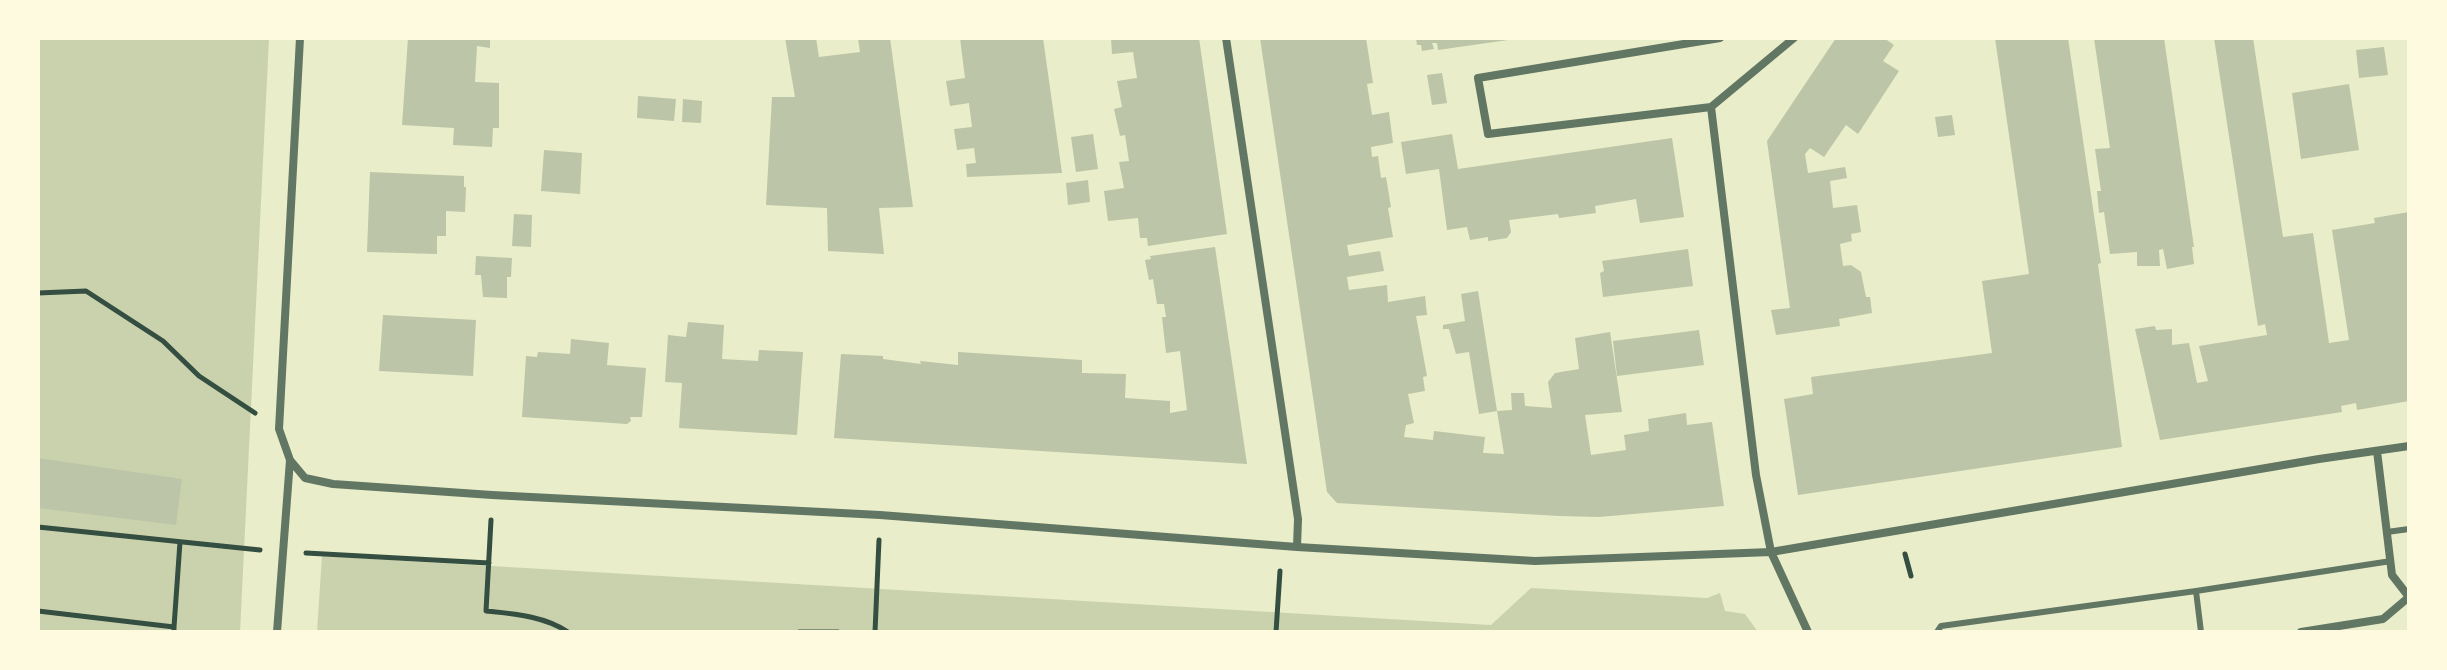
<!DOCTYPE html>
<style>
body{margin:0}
#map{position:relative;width:2447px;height:670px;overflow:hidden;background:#e9edc9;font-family:"Public Sans",sans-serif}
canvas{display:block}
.frame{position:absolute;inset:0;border:40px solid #fefae0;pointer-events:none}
</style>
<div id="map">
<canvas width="2447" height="670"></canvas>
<div class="frame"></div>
</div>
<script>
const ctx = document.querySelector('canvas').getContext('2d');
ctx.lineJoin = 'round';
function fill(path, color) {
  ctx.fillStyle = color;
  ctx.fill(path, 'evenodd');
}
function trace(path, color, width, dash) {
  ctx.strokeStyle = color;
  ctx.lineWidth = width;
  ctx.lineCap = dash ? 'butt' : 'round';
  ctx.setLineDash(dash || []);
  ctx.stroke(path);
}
const green = new Path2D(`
 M38,38h231l-29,594h-202z
 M322,556l1169,69 40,-37 176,10 13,-5 5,18 20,3 13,18h-1441z`);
const building = new Path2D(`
 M408,38h82v10l-13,-2 -2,36 24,1v45h-6l-1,19 -39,-2 1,-17 -52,-3z
 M785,38h31l3,19 41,-5 -2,-14h32l23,169 -34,1 5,46 -56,-3 -1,-43 -61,-3 6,-108h23z
 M960,38h83l19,135 -95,4 -1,-13 10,-1 -2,-15 -17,2 -3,-21 18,-2 -3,-24 -19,3 -4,-25 19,-3z
 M1111,38h88l28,196 -79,12 -1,-8h-7l-2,-20 -30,3 -4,-30 20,-3 -5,-26 10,-1 -4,-26 -5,1 -6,-27 8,-2 -5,-26 20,-3 -4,-26 -21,2z
 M1260,38h106l7,45 -6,1 5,31 17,-3 4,31 -22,4 1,10 6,-1 3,22 5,-1 5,30 -3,1 5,29 -46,8 2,11 31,-5 4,20 -37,6 2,13 38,-5 1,17 37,-6 2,19 -11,1 11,60 -4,1 2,14 -17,3 6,29 -8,2 -2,12 29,3 1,-9 51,6 -2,16 21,1 -7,-43 15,-1 -1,-17h13l1,13 27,2 -4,-26 7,-9 24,-4 -4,-31 35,-6 12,80 -37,3 6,40 35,-5 -2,-15 25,-4 -1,-12 38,-6 1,12 25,-3 12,84 -125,11 -40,-1 -222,-13 -10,-11z
 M1416,38h92v2l-70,10 -1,-7h-5l2,6 -12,2 -1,-6h-4z
 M1836,38h48l10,7 -11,16 16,10 -41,63 -12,-9 -22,32 -14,-9 -5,6 3,19 37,-6 2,11 -17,3 3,27 24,-3 4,27 -10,2 1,7 -12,3 3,22 8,-1 10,7 5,25h4l2,16 -33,6 1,7 -64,9 -5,-25 19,-2 -23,-167z
 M1995,38h73l33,225 -3,1 24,183 -324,48 -14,-96 29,-5 -2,-17 181,-24 -10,-72 47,-7z
 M2094,38h70l30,209h-2l2,17 -27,5 -4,-20 -4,1 1,16h-23v-14l-27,2 -6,-42 -5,1 -2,-22h4l-6,-42 15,-1z
 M2214,38h39l30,199 30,-4 16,110 20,-3 -17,-110 43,-7 -1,-5 35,-6v189l-52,9 -1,-7 -15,3 1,6 -182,28 -25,-111 20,-3 1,4 16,-1v16l17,-2 8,40 11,-2 -9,-35 68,-11 -2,-11 -7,2z
 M2384,47l4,28 -29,3 -3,-28z
 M1442,73l5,30 -15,2 -5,-30z
 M2349,84l10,66 -58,9 -9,-66z
 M638,96l38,3 -2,22 -37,-3z
 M683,99l19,2 -1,22 -19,-1z
 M1952,115l3,20 -17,2 -3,-20z
 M1093,134l5,35 -22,3 -5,-35z
 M1452,134l6,35 214,-31 12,79 -44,6 -4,-24 -41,7 1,7 -37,5 -1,-4 -49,6 2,12 -4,6 -19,3v-4l-18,3 -3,-13 -20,3 -8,-61 -33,5 -5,-32z
 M544,150l38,3 -2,41 -39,-3z
 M370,172l94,4v11h2l-1,25 -19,-1v25h-9v18l-70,-2z
 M1088,180l2,22 -22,3 -2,-22z
 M514,214l18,1 -1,32 -19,-1z
 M1215,247l32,217 -413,-26 7,-84 42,2v3l38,5 -1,-3 38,4v-13l124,8v13l44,1 -1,24 45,3v12l17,-3 -7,-59 -14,2 -4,-36h4l-2,-13h-7l-4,-25 -4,1 -4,-20 6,-1 -1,-3z
 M1688,249l5,37 -90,11 -3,-24 4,-2 -2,-10z
 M476,256l36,2 -1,19h-4v21l-24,-1 -2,-22h-6z
 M1478,291l19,120 -18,3 -10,-62 -13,2 -7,-25h-6v-4l22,-4 -4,-27z
 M383,315l93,5 -3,56 -94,-5z
 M688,322l36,3 -2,34 36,2 1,-11 44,2 -6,83 -118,-7 3,-45 -17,-1 3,-47 18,2z
 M1699,330l5,35 -87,11 -4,-35z
 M571,339l38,4 -2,22 39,3 -4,49h-12l1,4 -4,3 -105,-7 4,-61 11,1 1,-5 32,2z
 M38,458l144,21 -6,46 -138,-17z`);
const path = new Path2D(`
 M38,293l48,-2 77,50 36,35 56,37
 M491,520l-5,91c29,3 58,5 82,21
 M38,527l222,23
 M306,553l183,10
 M1905,554l6,22
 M38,611l136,16v5
 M174,627l6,-85
 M799,632h39
 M875,632l4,-92
 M1276,632l4,-61`);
const service = new Path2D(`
 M2387,532l22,-3
 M2196,591l5,41
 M1937,632l4,-6 255,-35 195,-30`);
const minor = new Path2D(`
 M1226,38l72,481 -1,28
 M1794,38l-83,69 45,368 15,77 37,80
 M1711,107l-223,27 -10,-56 242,-40
 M2377,451l15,124 17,22
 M290,460l15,18 28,6 159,11 388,20 417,32 238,14 236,-9 548,-93 90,-13
 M277,632l13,-172 -11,-31 21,-391
 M2301,632l82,-13 26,-22`);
fill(green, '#cad2ad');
fill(building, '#bcc5a7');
trace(path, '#344e41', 5);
trace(service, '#617663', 6);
trace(minor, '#617663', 8);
</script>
